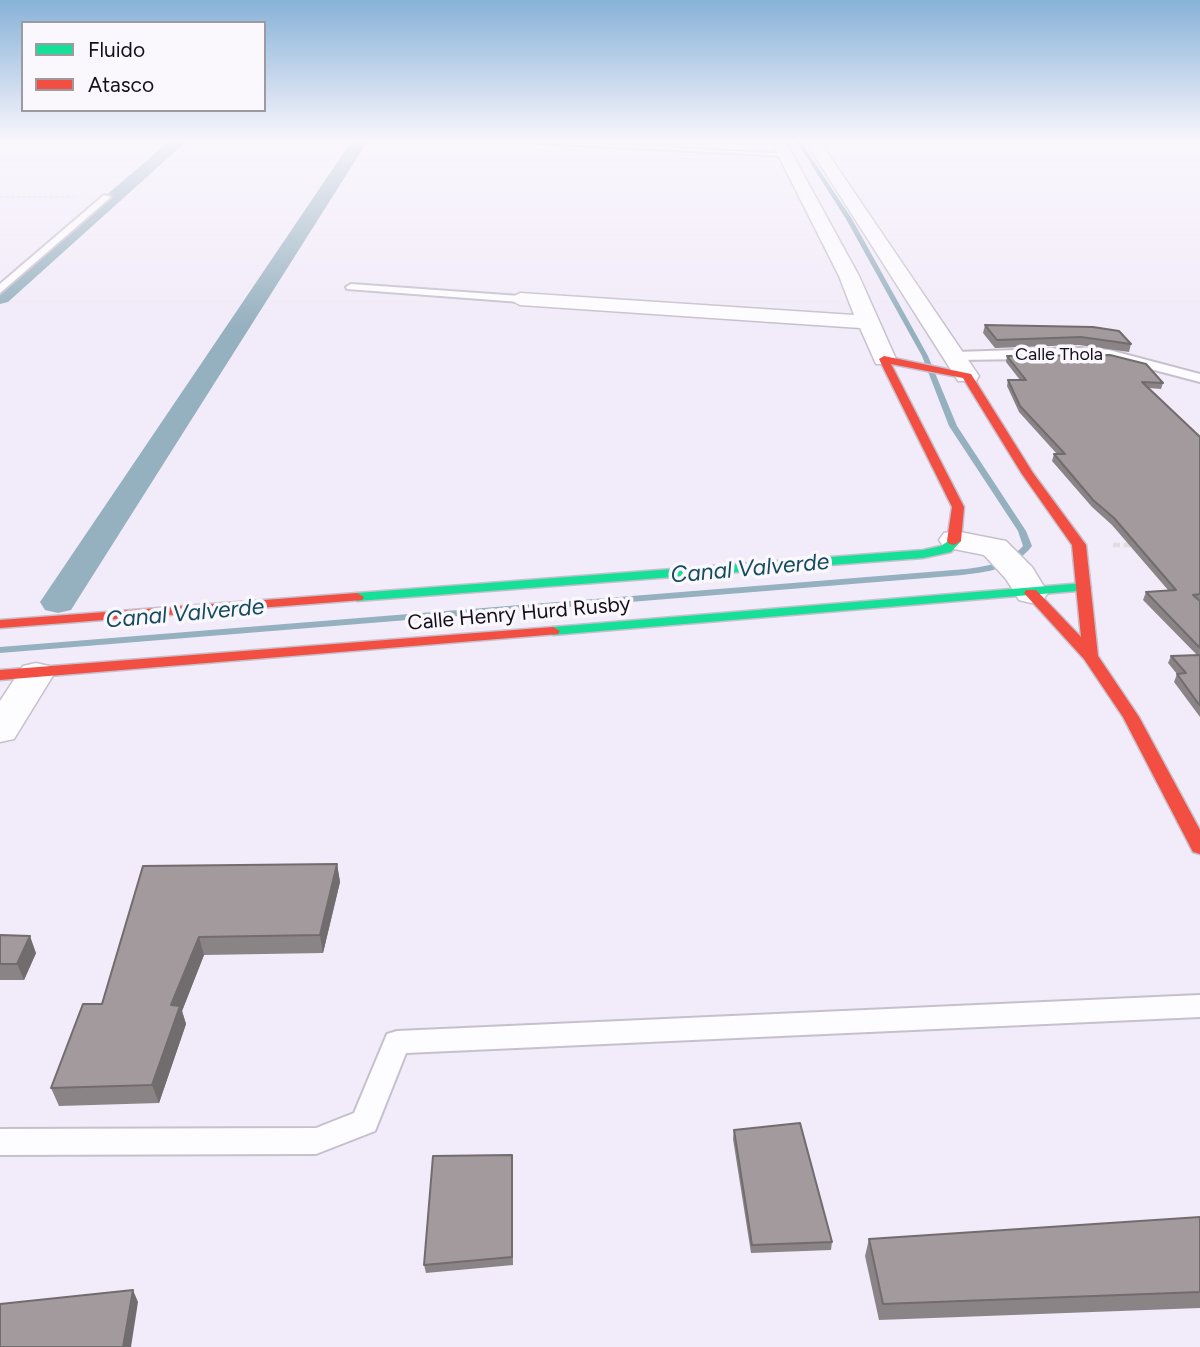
<!DOCTYPE html>
<style>
body{margin:0}
#map{position:relative;width:1200px;height:1347px;overflow:hidden;background:#f2ebf9;font-family:Figtree,sans-serif}
canvas{display:block}
.legend{position:absolute;left:21px;top:21px;width:245px;height:91px;box-sizing:border-box;background:#faf7fd;border:2px solid #9e9aa2;margin:0;padding:9px 12px;list-style:none;font-size:21px;color:#150f1a}
.legend li{display:flex;align-items:center;gap:14px;height:35px}
.legend b{width:35px;border:2px solid #9e9aa2}
</style>
<div id="map">
<canvas width="1200" height="1347"></canvas>
<ul class="legend">
<li><b style="height:9px;background:#16e098"></b>Fluido</li>
<li><b style="height:9px;background:#f24e42"></b>Atasco</li>
</ul>
</div>
<script>
const ctx = document.querySelector('canvas').getContext('2d');
ctx.lineJoin = 'round';
function fill(path, color) {
  ctx.fillStyle = color;
  ctx.fill(path, 'evenodd');
}
function trace(path, color, width, dash) {
  ctx.strokeStyle = color;
  ctx.lineWidth = width;
  ctx.lineCap = dash ? 'butt' : 'round';
  ctx.setLineDash(dash || []);
  ctx.stroke(path);
}
function write(font, color, halo, rows, align = 'center') {
  ctx.font = font + ' Figtree,sans-serif';
  ctx.lineWidth = 7;
  ctx.setLineDash([]);
  ctx.textBaseline = 'middle';
  ctx.strokeStyle = halo;
  ctx.fillStyle = color;
  for (const [text, x, y, turn = 0] of rows) {
    ctx.save();
    ctx.translate(x, y);
    ctx.rotate((+turn || 0) * Math.PI / 180);
    ctx.textAlign = isNaN(turn) ? turn : align;
    if (halo) ctx.strokeText(text, 0, 0);
    ctx.fillText(text, 0, 0);
    ctx.restore();
  }
}
const stream = new Path2D(`
 M795,139h4l53,80 76,137 29,70 69,105 6,15c-19,25 -51,27 -81,30l-951,77v-6l966,-78c22,-3 42,-6 57,-23l-5,-15 -69,-105 -27,-70 -76,-137z`);
const canal = new Path2D(`
 M172,139h17l-181,163 -8,2v-18z
 M353,139h16l-293,463 -5,8 -13,3 -13,-3 -5,-8z`);
const pathFar1 = new Path2D(`
 M962,139l21,3
 M0,197h73`);
const path = new Path2D(`
 M1113,545h20`);
const lane = new Path2D(`
 M461,139h48l280,15 -4,2z
 M104,195l7,2 -111,96v-9z
 M351,284l169,12 6,3 -6,3 -173,-13 -1,-2z
 M1079,348l30,2 91,24v8l-91,-24 -153,2 -6,-4 6,-4z
 M1200,995v22l-794,36 -31,78 -59,23 -316,1v-26l316,-1 38,-15 33,-79 10,-3z`);
const street = new Path2D(`
 M770,139h14l75,137 37,83 -4,5h-16l-16,-36 -340,-23 -11,-6 11,-6 334,22 -15,-39z
 M804,139h14l161,237 -3,5h-18z
 M955,531l51,10 26,26 16,26 -5,7 -12,3 -12,-3 -13,-21 -22,-24 -40,-8 -5,-7 5,-7z
 M36,663l13,3 5,8 -40,65 -14,3v-41l23,-35z`);
const fast = new Path2D(`
 M954,537l7,4 -10,11 -28,6 -566,43 -7,-4 7,-4 566,-43 18,-4z
 M1084,583l7,4 -2,3 -536,45 -7,-4 7,-4z`);
const jam = new Path2D(`
 M884,356l87,18 62,99 53,72 12,111 41,61 61,113v24l-7,-2 -70,-135 -39,-58 -60,-66 2,-3h10l45,47 -9,-92 -50,-71 -59,-96 -72,-14 73,143 -3,34 -7,4 -5,-1 -2,-3 5,-34 -73,-148z
 M357,593l7,4 -2,3 -362,28v-8z
 M553,627l7,4 -2,3 -558,46v-10z`);
const wall = new Path2D(`
 M985,325l146,19 -2,8 -50,-7 -84,3 -12,-15z
 M1007,356l156,27 -2,6 -13,-1 52,49v280l-26,-35 3,-8 -9,-11 3,-7 26,-1 -54,-55 3,-8 22,-2 -56,-65 -20,-18 -40,-46 2,-7h3l-38,-42 -12,-26 1,-6h12l-14,-18z
 M337,864l3,18 -17,71 -119,2 -22,56 4,13 -27,79 -100,3 -8,-18 51,-84 41,-138z
 M0,935l36,18 -12,27h-24z
 M734,1130l98,112 -1,8 -80,3 -18,-114z
 M512,1155l1,110 -87,8 -2,-8z
 M1200,1217v91l-321,12 -14,-64 4,-17z`);
const shadedWall = new Path2D(`
 M337,864l3,18 -17,71 -3,-18z
 M30,936l6,17 -12,27 -7,-16z
 M199,937l5,18 -22,56 4,13 -27,79 -7,-18 19,-80z
 M133,1290l5,12 -7,45h-8z`);
const building = new Path2D(`
 M985,325l108,2 26,4 12,13 -50,-7 -84,3z
 M1110,355l36,9 17,19 -21,-1 58,55v157l-7,1 7,6v47l-54,-56 30,-2 -62,-72 -21,-18 -39,-46h11l-45,-48 -12,-26h18l-19,-24z
 M1200,655v51l-23,-32 9,-1 -15,-17z
 M337,864l-17,71 -121,2 -28,68 9,1 -28,79 -101,3 32,-84h19l41,-138z
 M0,935l30,1 -13,28h-17z
 M800,1123l32,119 -80,3 -18,-115z
 M512,1155v102l-88,8 9,-109z
 M1200,1217v75l-317,12 -14,-65z
 M133,1290l-10,57h-123v-43z`);
const farStreetnames = [
 ["Calle Thola",1059,355]
];
const streetNames = [
 ["Calle Henry Hurd Rusby",519,614,-5]
];
const waterNames = [
 ["Canal Valverde",750,569,-5],
 ["Canal Valverde",185,614,-5]
];
fill(stream, '#95b0bf');
fill(canal, '#95b0bf');
trace(lane, '#c6c0cc', 4);
trace(street, '#c6c0cc', 3);
trace(fast, '#c6c0cc', 3);
trace(jam, '#c6c0cc', 3);
trace(pathFar1, '#e0dde2', 2, [3.5, 2]);
trace(path, '#e0dde2', 4.5, [7, 3.5]);
fill(lane, '#fdfcfe');
fill(street, '#fdfcfe');
fill(fast, '#16e098');
fill(jam, '#f24e42');
fill(wall, '#8b8486');
fill(shadedWall, '#716c6d');
fill(building, '#a29a9c');
trace(building, '#716c6d', 2);
const sky = ctx.createLinearGradient(0, 0, 0, 327);
sky.addColorStop(0, '#87b2d8');
sky.addColorStop(0.43, '#f9f6fc');
sky.addColorStop(1, '#f9f6fc00');
ctx.fillStyle = sky;
ctx.fillRect(0, 0, 1200, 327);
write('18px', '#150f1a', '#faf7fd', farStreetnames);
write('21px', '#150f1a', '#faf7fd', streetNames);
write('italic 23px', '#144c5f', '#faf7fd', waterNames);
</script>
